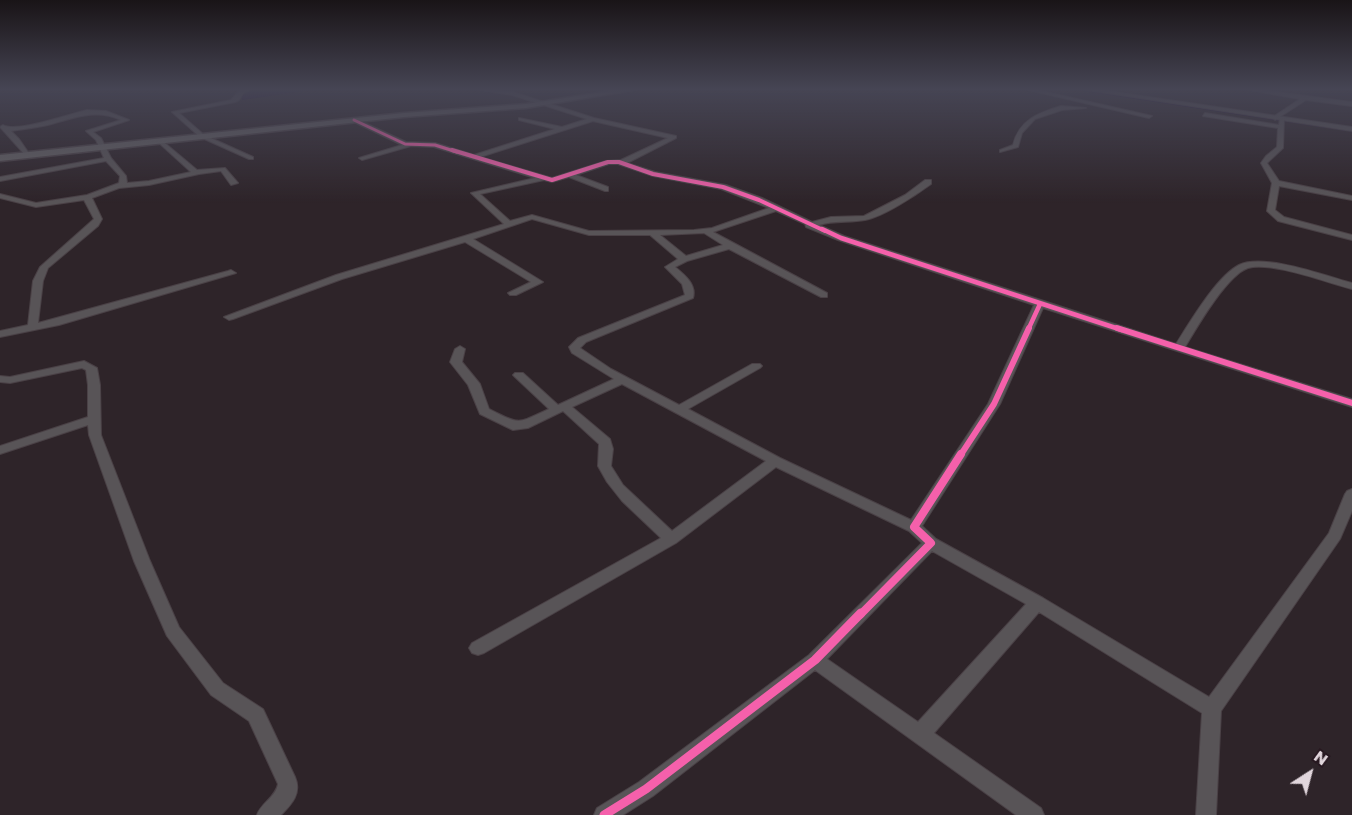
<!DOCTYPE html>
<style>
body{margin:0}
#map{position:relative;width:1352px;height:815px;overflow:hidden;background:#2e2429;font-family:Poppins,sans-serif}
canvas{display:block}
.north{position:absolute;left:1280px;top:743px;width:60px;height:60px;-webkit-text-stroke:4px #271820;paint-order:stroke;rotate:36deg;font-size:16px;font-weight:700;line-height:24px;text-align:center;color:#e1d6dc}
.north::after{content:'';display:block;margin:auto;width:21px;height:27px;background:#e1d6dc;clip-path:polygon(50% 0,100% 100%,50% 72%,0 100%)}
</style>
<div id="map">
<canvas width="1352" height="815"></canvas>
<div class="north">N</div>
</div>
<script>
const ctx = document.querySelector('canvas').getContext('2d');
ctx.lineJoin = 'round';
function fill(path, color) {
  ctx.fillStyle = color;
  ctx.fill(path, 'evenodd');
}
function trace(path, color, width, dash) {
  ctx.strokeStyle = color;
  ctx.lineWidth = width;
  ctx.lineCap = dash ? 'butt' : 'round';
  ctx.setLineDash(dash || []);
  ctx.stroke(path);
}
const water = new Path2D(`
 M253,89h64l-75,11v-6z`);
const stream = new Path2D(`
 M1074,89l278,42`);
const minor = new Path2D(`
 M245,89h7l-9,4 -4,7 -4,2 -56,11 25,22 49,22v2h-4l-49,-22 -28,-25 59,-12 8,-9z
 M473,89l40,3 81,26 82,18v2l-49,25 28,9 71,13 36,13 50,24 19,-5 33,-1 41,-21 20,-15h6v4c-15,11 -48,33 -66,36 -15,3 -30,0 -46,5l25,11 332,108c14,-22 41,-68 63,-79 25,-12 87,11 113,18v6c-24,-6 -81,-28 -104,-21 -21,7 -51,59 -63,79l167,52v8l-309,-99 -43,96 -78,122 14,13 107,59 166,99 120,-164 16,-39 2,-3 5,-2v22l-12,28 -119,172 -5,104h-20l6,-102 -163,-101 -105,121 107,75 3,7h-28l-201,-145 -162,126 -30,19h-29l3,-7 42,-26 170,-127 113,-112 -13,-12 -133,-64 -100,76 -192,110 -6,2 -6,-2 -3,-5 3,-5 189,-105 -39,-37 -15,-19 -9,-16 1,-22 -36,-33 -35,17 -15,2 -33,-16 -12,-29 -18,-23 5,-13 5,-3 5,3 -3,13 18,22 9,25c32,16 27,15 60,0l-34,-32 -2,-2 2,-2h8l35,32 56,-26 -42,-26 -3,-6 9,-9 107,-43 -3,-11 -17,-17 13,-8 -28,-24h-61l-57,-16 -59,20 70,43 -27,13h-6l-2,-2 23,-11 -66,-40 -123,37 -109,40 -4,1 -5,-3 112,-42 168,-51 -33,-31 64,-15 -101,-31 -23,-1 -49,14 -3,-2 43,-13 -50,-24 2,-3 52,24 29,1 39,12 81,-26 -36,-9v-2l43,9 25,-8 -75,-24zM593,121l75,17 -47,22 -15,1 -54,17 -72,-21zM609,164h9l35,12 68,13 48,19 -57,20 -18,2 -105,1 -57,-16 -22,6 -30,-27 64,-14 8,2 17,-5 36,14h3v-4l-32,-12zM776,211l29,13 1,3 32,13 196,65 -46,99 -77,116 -131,-62 -92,-49 72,-41 2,-2 -2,-2h-8l-73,41 -68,-36 -31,-21 6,-6 107,-44c4,-13 -8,-23 -18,-31l12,-6 42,-12 92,48h6v-4l-114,-61zM704,233l19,12 -37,11 -26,-21zM622,384l144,77 -94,70 -49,-46 -12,-19 2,-17 -3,-10 -38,-32zM932,551l94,53 -108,118 -91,-63z
 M600,89l23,2 -3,2z
 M1024,89h9l119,27 -3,2z
 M1243,89h12l97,13v4l-46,-6 -31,20 -2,-3 27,-18z
 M1061,106l25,2 -24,2 -27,9 -13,14 -4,14 -18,5v-2l13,-5c6,-25 25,-32 48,-39z
 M87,110l19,1 23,9 -36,12 8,6 10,20 15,18 1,7 22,-2 42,-9 -33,-30v-2l2,-1 37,31 28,-2 13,15 -7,2 -10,-14 -22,3 -50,11 -30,3 -27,10 10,21 -4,7 -50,42 -5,13 -5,42 190,-52 3,-1 5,3 -177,52 -59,12v-6l28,-6 5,-44 7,-14 54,-48 -10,-19 -48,7 -36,-9v-4l36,9 51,-8 32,-12 1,-7 -14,-15 -106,20v-4l104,-19 -8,-18 -10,-9 35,-11c-28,-13 -51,0 -78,6 -10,2 -21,3 -32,5l8,8 11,16 -3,2 -27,-30 3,-2c14,8 66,-11 84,-15z
 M1205,113l74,12 1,-7h4l-1,30 -16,15 12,18 73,15v4l-73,-14 -4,24 9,7 68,18v5l-74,-19 -11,-10 5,-28 -11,-20 5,-7 11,-9 1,-19 -75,-12z
 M84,361l13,7 3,17 1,50 49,126 29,66 44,56 40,26 32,68c7,16 -3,27 -14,38h-24c4,-12 19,-18 21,-31l-29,-63 -38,-26 -44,-59 -33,-75 -45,-126 -1,-10 -88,29v-8l88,-29v-32l-2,-15 -4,-2 -72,15 -10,-1v-6l10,1z`);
const tertiary = new Path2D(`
 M1082,89h13l257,38v4z`);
const secondary = new Path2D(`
 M622,89h17l-113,19 -122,9 -404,44v-6l404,-42 122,-9z`);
const cyclewayFar5 = new Path2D(`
 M354,120l51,24 30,1 22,7`);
const cyclewayFar4 = new Path2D(`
 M452,150l100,30 56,-18h11l34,12 70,13 36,13 66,31`);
const cyclewayFar3 = new Path2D(`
 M822,229l19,9 281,92
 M1028,330l12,-26`);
const cyclewayFar2 = new Path2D(`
 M1117,328l235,75
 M960,456l34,-52 35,-76`);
const cyclewayFar1 = new Path2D(`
 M860,615l71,-72 -17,-16 47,-73`);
const cycleway = new Path2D(`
 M604,815l42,-26 169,-129 46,-47`);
fill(water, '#190538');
trace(stream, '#190538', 1.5);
trace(minor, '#4a4146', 2);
trace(tertiary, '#4a4146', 2);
trace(secondary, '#4a4146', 3);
fill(minor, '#585457');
fill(tertiary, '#585457');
fill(secondary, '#636062');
trace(cyclewayFar5, '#f560ab', 3);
trace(cyclewayFar4, '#f560ab', 4);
trace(cyclewayFar3, '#f560ab', 4.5);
trace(cyclewayFar2, '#f560ab', 6);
trace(cyclewayFar1, '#f560ab', 8);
trace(cycleway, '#f560ab', 9);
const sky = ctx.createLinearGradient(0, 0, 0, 203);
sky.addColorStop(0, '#191417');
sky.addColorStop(0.44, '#464554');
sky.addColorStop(1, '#46455400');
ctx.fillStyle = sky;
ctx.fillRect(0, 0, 1352, 203);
</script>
